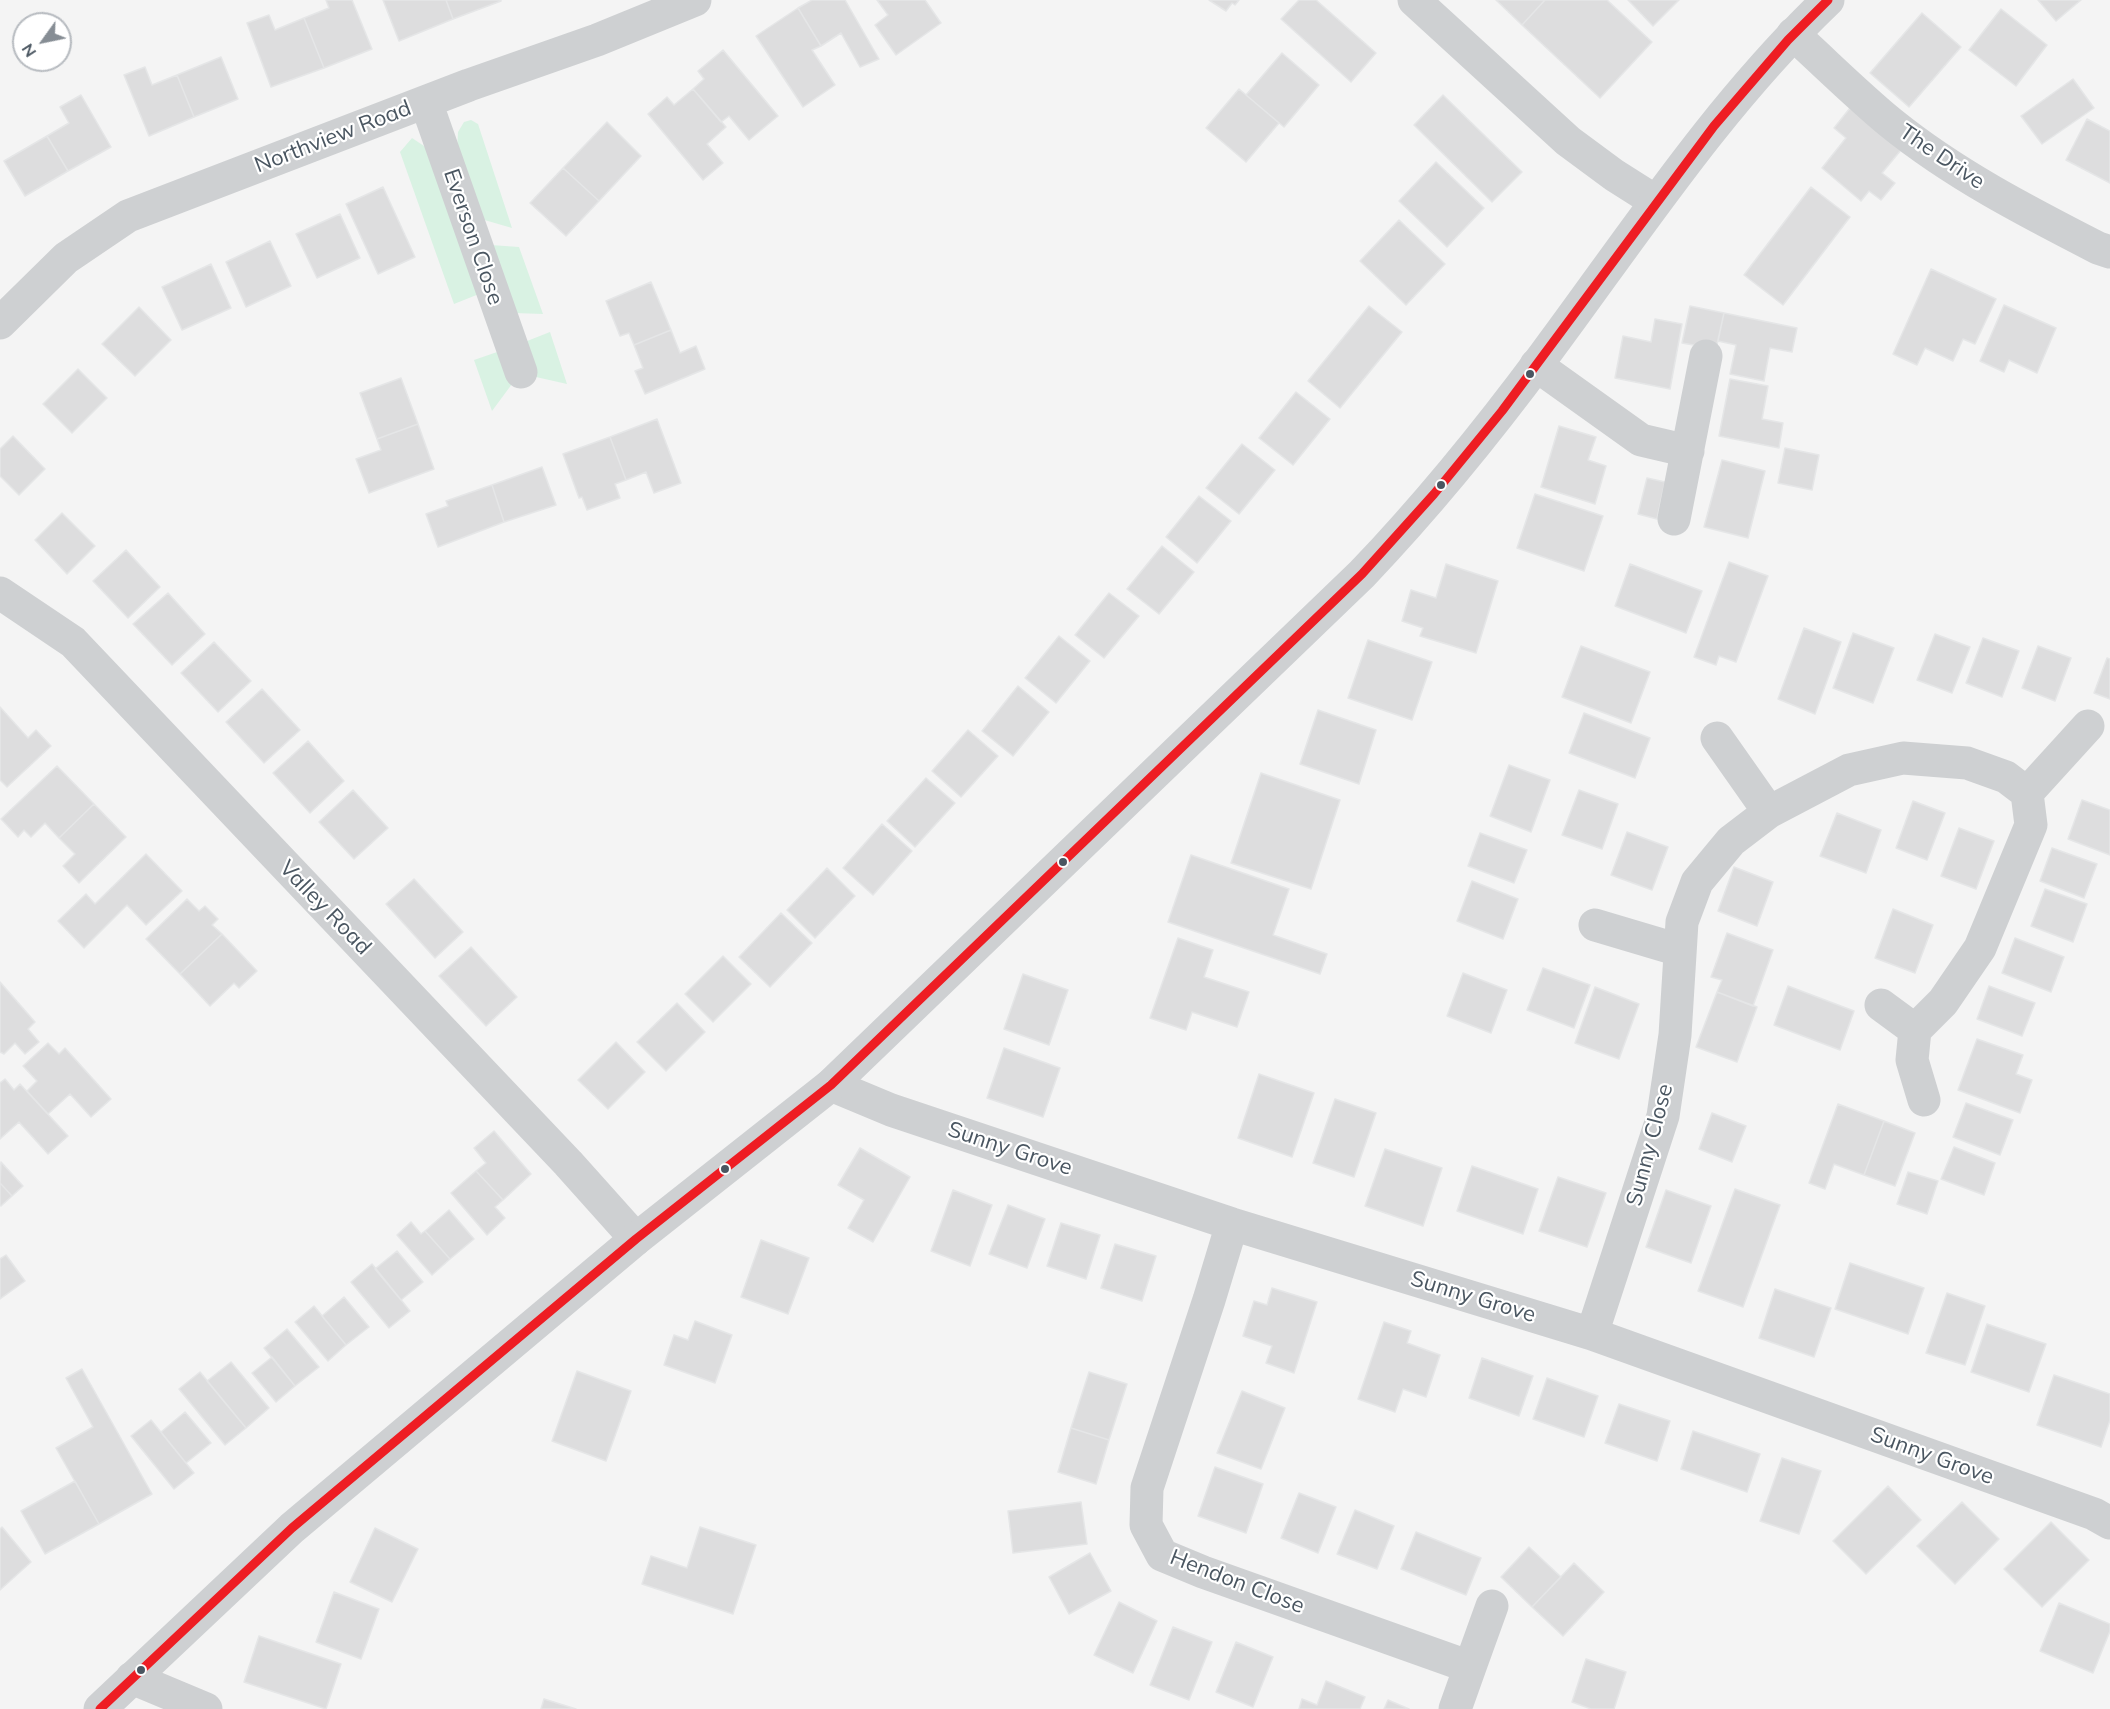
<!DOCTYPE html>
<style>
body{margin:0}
#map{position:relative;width:2110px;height:1709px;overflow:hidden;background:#f4f4f4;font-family:Mulish,sans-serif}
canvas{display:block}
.north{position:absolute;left:12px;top:12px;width:60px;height:60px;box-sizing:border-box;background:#fff;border:2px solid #b7bbc0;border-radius:50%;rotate:237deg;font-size:16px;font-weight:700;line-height:24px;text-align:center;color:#4a5661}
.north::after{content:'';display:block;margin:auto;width:21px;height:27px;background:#868d94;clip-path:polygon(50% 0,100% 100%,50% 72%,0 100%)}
</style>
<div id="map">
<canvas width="2110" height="1709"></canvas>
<div class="north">N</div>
</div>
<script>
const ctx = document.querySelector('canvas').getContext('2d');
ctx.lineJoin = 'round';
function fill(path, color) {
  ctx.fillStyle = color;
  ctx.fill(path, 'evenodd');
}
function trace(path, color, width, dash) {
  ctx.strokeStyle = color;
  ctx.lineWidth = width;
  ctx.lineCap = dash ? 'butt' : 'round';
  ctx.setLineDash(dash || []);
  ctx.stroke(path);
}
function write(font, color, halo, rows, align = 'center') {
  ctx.font = font + ' Mulish,sans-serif';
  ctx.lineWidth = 4.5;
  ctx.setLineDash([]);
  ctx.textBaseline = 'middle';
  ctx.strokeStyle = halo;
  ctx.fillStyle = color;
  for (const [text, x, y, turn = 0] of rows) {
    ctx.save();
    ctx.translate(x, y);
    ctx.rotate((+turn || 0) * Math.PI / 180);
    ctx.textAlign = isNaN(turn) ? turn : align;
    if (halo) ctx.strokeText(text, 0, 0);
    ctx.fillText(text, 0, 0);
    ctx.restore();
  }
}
const green = new Path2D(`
 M471,120l7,4 34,104 -31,-9 -24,-68 1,-19 6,-10z
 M412,138l12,8 8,9 47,139 -25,10 -54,-152z
 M491,245l28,2 24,67 -29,-1z
 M550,332l17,52 -31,-7 -14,-34z
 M500,351l12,33 -20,27 -18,-51z`);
const building = new Path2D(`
 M326,0h26l20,49 -48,19 -20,-50 25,-10z
 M383,0h63l7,19 -54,22z
 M446,0h55v1l-48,18z
 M812,0h33l34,59 -19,8 -19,-34 -20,13 -23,-38z
 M877,0h48l16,23 -45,32 -21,-30 13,-10z
 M1209,0h30l-4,5 -3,-2 -6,8z
 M1299,0h17l60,53 -25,29 -70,-63z
 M1496,0h49l-23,25z
 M1545,0h62l45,42 -52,56 -78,-73z
 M1628,0h51l-26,26z
 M2038,0h43l-25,21z
 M798,8l23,38 -9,4 23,35 -32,22 -47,-71z
 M2001,9l46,36 -31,41 -47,-36z
 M1922,13l39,34 -52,60 -39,-34z
 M269,15l6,15 29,-12 20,50 -53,19 -24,-64z
 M723,50l55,66 -29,24 -20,-24 -8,6 -28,-33 11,-10 -6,-8z
 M1282,53l37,32 -35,42 -38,-32z
 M221,57l17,42 -44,18 -17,-42z
 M145,67l7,18 25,-10 17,42 -45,19 -25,-61z
 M2073,79l21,29 -52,36 -21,-28z
 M693,89l33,38 -19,17 16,19 -20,17 -55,-66 19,-17 7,8z
 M1239,89l40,34 -33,39 -40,-34z
 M81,95l30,52 -43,24 -21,-35 22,-13 -9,-16z
 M1443,95l79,77 -30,30 -78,-77z
 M1850,108l51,42 -19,23 13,10 -14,17 -12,-9 -8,10 -39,-33 24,-30 -12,-10z
 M2087,119l23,12v52l-44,-23z
 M607,122l34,34 -42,45 -36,-33z
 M47,136l21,35 -43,25 -21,-35z
 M1436,162l48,46 -37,39 -48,-46z
 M563,168l36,33 -33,35 -36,-33z
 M383,187l32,70 -37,17 -32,-70z
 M1811,187l39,30 -67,88 -39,-30z
 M340,214l20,44 -43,20 -21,-44z
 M1399,220l46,44 -39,41 -46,-44z
 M270,241l21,45 -45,21 -20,-45z
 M211,264l20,44 -49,22 -20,-43z
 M1931,269l65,30 -21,45 -12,-5 -10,22 -28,-13 -8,17 -24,-11z
 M651,282l20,48 -37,15 -5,-12 -9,3 -14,-35z
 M2004,305l52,23 -19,45 -28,-13 -5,12 -24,-11z
 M1369,306l33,26 -62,76 -32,-27z
 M1690,306l34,7 -8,36 -34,-6z
 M139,307l32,33 -36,36 -33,-32z
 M1724,313l73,15 -5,24 -22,-4 -6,33 -34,-7 6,-29 -18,-4z
 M1655,319l27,5 -12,65 -55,-11 8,-42 28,6z
 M671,330l9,23 16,-7 9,23 -60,25 -10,-23 8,-3 -9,-23z
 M78,369l29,29 -35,35 -29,-29z
 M401,378l17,46 -41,15 -17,-46z
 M1730,379l38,7 -6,33 21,4 -4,25 -60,-12z
 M1296,392l34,27 -37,46 -34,-27z
 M657,419l24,64 -27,10 -8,-21 -20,8 -16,-43z
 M418,424l16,45 -65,24 -13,-34 25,-9 -4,-11z
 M1559,426l37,11 -8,23 18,6 -11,38 -54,-17z
 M13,436l32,33 -26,26 -19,-19v-27z
 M610,437l16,43 -11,4 5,14 -33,12 -5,-13 -3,1 -16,-44z
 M1242,444l33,26 -36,44 -33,-26z
 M1785,448l34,7 -7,35 -34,-7z
 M1722,460l43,11 -17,67 -44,-11z
 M542,467l14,38 -52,17 -12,-37z
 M1647,478l18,4 -8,37 -19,-5z
 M492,485l12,37 -66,25 -12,-33 22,-8 -2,-5z
 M1535,494l68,22 -19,55 -67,-23z
 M1199,496l32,25 -34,42 -31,-26z
 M62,513l33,33 -28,28 -32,-34z
 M1162,546l32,26 -35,42 -32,-25z
 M126,550l34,37 -32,31 -35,-37z
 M1729,562l39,14 -32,86 -17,-6 -3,9 -22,-8z
 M1446,564l52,17 -22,72 -56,-17 3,-8 -21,-7 9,-31 25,8z
 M1630,564l72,27 -16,42 -71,-27z
 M168,593l37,41 -33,31 -39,-41z
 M1109,593l30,23 -35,42 -29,-23z
 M1804,628l37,14 -26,72 -37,-15z
 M1853,633l41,15 -21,55 -40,-15z
 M1935,634l35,13 -18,46 -35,-13z
 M1059,636l31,25 -34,42 -31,-25z
 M1983,638l36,13 -17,46 -36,-14z
 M1368,640l64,22 -20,58 -64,-22z
 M214,642l37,39 -33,31 -37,-39z
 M1581,646l69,26 -19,51 -69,-26z
 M2038,646l33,12 -16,43 -33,-13z
 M2107,658l3,1v40l-16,-6z
 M1018,686l31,26 -36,44 -31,-25z
 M262,689l38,41 -36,33 -38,-41z
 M0,707l28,31 8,-8 15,16 -44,41 -7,-7z
 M1318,710l58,20 -17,54 -59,-20z
 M1584,713l66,25 -15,40 -66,-25z
 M968,730l30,26 -37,41 -29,-26z
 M308,741l36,40 -34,32 -37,-40z
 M1509,765l41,15 -19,52 -41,-16z
 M57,766l37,38 -35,34 -14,-15 -14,14 -7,-7 -6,7 -17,-18z
 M1261,773l79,27 -29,89 -80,-26z
 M926,778l29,25 -40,44 -28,-26z
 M353,790l35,38 -34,31 -35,-37z
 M1579,790l39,14 -16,45 -40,-14z
 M2082,800l28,10v45l-42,-16z
 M1913,801l32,12 -18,47 -31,-12z
 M94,804l32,33 -47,46 -16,-17 12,-12 -16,-16z
 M1837,813l44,17 -15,43 -46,-17z
 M882,824l30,27 -39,44 -30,-27z
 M1959,828l35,13 -18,48 -35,-13z
 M1627,832l41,15 -16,43 -41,-15z
 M1480,833l47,17 -13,33 -46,-17z
 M2052,848l45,16 -13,34 -44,-17z
 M146,854l36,37 -36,34 -19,-20 -43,43 -26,-27 28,-27 9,10z
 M1191,855l98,34 -16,46 54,19 -7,20 -152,-52z
 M1734,867l39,15 -16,44 -39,-15z
 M827,868l28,28 -40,42 -28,-28z
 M414,879l49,53 -28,26 -49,-54z
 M1472,881l46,18 -15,40 -46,-18z
 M2045,889l42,15 -14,38 -42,-16z
 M187,899l12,12 6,-5 13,13 -6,6 10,9 -42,40 -34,-35z
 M1893,909l40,16 -18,48 -40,-15z
 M781,913l31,30 -42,44 -31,-30z
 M1727,933l46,17 -20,56 -36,-14 5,-12 -11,-3z
 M222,934l35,37 -18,17 -5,-5 -24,23 -30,-32z
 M1178,938l35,12 -9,27 45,15 -12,35 -45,-15 -6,18 -36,-12z
 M2015,938l49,19 -13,35 -49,-19z
 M471,947l46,50 -31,29 -47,-50z
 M723,956l28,28 -38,38 -28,-28z
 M1543,968l47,17 -16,43 -47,-18z
 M1463,973l44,17 -16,43 -44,-17z
 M1023,974l45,16 -19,55 -45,-16z
 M0,982l35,40 -7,7 11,13 -14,12 -10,-11 -11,11 -4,-2z
 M1788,986l66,25 -14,39 -66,-25z
 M1989,986l46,17 -13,33 -45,-17z
 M1595,987l44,17 -20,55 -44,-16z
 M1717,992l40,15 -20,55 -41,-15z
 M677,1003l28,29 -39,39 -29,-29z
 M1977,1039l46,16 -7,19 16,6 -12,33 -62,-23z
 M616,1042l29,30 -37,37 -30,-29z
 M48,1043l11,11 6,-6 46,51 -20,18 -21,-23 -22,20 -21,-23 10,-10 -14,-15z
 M1004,1048l56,20 -17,49 -56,-19z
 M1259,1074l55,19 -22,64 -54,-19z
 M5,1079l9,11 6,-6 48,52 -20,18 -29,-32 -19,17v-56z
 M1335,1099l41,14 -22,64 -41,-14z
 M1966,1103l47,17 -13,35 -47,-18z
 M1838,1104l46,17 -20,54 -30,-11 -9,25 -16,-6z
 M1712,1113l34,13 -14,36 -33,-13z
 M1884,1121l31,12 -20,53 -31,-11z
 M494,1131l37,43 -28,26 -27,-29 10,-8 -12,-15z
 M1954,1147l41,16 -11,32 -43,-16z
 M860,1148l50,29 -37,65 -25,-14 16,-28 -26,-15z
 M1385,1149l57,19 -19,58 -58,-20z
 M1,1162l22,24 -11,10 -12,-13z
 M1472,1166l66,23 -15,45 -66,-23z
 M476,1171l27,29 -8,7 10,11 -18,17 -36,-42z
 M1908,1172l30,9 -11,33 -30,-10z
 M1558,1177l48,16 -19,54 -48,-16z
 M0,1183l12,13 -11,10 -1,-1z
 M1735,1189l45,16 -37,102 -45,-16z
 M953,1190l39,15 -22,61 -39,-15z
 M1666,1190l45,16 -20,57 -45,-16z
 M1008,1205l37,14 -18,49 -38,-14z
 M449,1210l25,29 -24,20 -25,-28z
 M411,1222l10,12 4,-3 25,28 -18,16 -35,-40z
 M1061,1223l39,12 -14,44 -39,-13z
 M761,1240l48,18 -21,56 -47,-17z
 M1115,1244l41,12 -14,45 -41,-13z
 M397,1251l26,31 -22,18 -26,-31z
 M6,1255l19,26 -25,18v-40z
 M1850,1263l74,25 -16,46 -73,-25z
 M372,1264l38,47 -21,17 -38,-46z
 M1272,1288l45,14 -23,71 -28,-10 6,-17 -29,-10 11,-35 13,4z
 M1775,1289l56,19 -17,49 -55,-19z
 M1947,1293l38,13 -20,59 -39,-12z
 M344,1297l25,30 -23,18 -24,-29z
 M314,1306l32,39 -18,16 -33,-39z
 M695,1321l37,14 -17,48 -51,-18 10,-30 14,5z
 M1384,1322l27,9 -4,12 33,12 -14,42 -23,-8 -8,23 -37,-13z
 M1987,1324l59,20 -17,48 -58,-20z
 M287,1329l32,38 -24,19 -31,-38z
 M272,1357l23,29 -19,16 -24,-29z
 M1482,1358l51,18 -14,40 -50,-18z
 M231,1362l38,46 -23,20 -39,-47z
 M82,1369l70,125 -53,30 -43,-76 37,-21 -27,-49z
 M577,1371l54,20 -25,70 -54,-20z
 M200,1372l46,56 -21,17 -46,-56z
 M1089,1372l38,12 -18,56 -38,-12z
 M2054,1375l56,19v26l-9,27 -64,-22z
 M1547,1378l51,18 -14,41 -51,-18z
 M1242,1391l43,17 -24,61 -44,-16z
 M1619,1404l51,17 -13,40 -52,-18z
 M185,1412l26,31 -25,20 -25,-31z
 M151,1420l43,53 -20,16 -43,-53z
 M1071,1428l38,12 -13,44 -38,-12z
 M1693,1431l67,23 -13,38 -66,-23z
 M1782,1458l39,13 -22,63 -39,-13z
 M1215,1467l48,17 -17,49 -48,-17z
 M75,1481l24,43 -54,30 -24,-43z
 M1888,1486l33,34 -55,54 -33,-33z
 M1299,1493l37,14 -18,46 -37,-15z
 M1081,1502l6,42 -74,9 -5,-42z
 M1962,1502l37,37 -44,45 -38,-38z
 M1355,1510l39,16 -17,43 -40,-15z
 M2051,1522l38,38 -47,47 -38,-38z
 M2,1527l29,35 -31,28v-61z
 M700,1527l56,18 -23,69 -91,-30 9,-28 36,12z
 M375,1528l43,21 -26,53 -42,-20z
 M1416,1532l65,26 -15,37 -65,-26z
 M1529,1547l32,30 -29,30 -31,-30z
 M1090,1553l21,38 -42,23 -20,-37z
 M1574,1563l30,29 -41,44 -31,-29z
 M334,1592l45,17 -18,50 -45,-17z
 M1119,1602l38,19 -24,52 -39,-18z
 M2059,1603l51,21v7l-17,42 -53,-22z
 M1173,1627l39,15 -23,58 -39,-15z
 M259,1636l82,28 -15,45 -82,-27z
 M1236,1642l37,15 -20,50 -37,-15z
 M1586,1659l40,13 -12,37h-23l-19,-7z
 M1326,1681l39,16 -5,12h-61l3,-10 15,6z
 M544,1699l32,10h-35z
 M1388,1700l21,9h-25z`);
const minor = new Path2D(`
 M1414,0l154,141 46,34 41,26
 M1793,34c32,29 64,61 98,89 63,51 135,88 207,125l12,4
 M426,102l95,270
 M0,323l66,-65 62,-42 341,-131 128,-45 98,-40
 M1536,365l105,75 47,11
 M1674,519l32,-163
 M0,593l73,49 495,521 68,76
 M1717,738l52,74
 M2027,793l61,-67
 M1595,925l84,25
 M1881,1005l34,25
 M831,1085l60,25 341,114 360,110 502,180 16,9
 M1232,1224l-23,76 -62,188 -1,37 16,30 41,17 267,95 22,-61
 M1592,1334l71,-218 12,-81 7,-113 15,-40 34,-41 38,-29 80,-42 54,-12 64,5 39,14 21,16 4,32 -51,123 -37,54 -28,28 -3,30 12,40
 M132,1678l74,31
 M1455,1709l15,-42`);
const tertiary = new Path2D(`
 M100,1709l192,-181 344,-289 195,-154 531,-511c66,-69 126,-143 183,-220 90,-121 173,-249 283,-354`);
const bus1 = new Path2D(`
 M100,1709l192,-181 344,-289 195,-154 531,-511 72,-80 68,-83 212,-285 74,-86 40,-40`);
const markers = [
 [1530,374,5,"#4a5661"],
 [1441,485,5,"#4a5661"],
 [1063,862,5,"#4a5661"],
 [725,1169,5,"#4a5661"],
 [141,1670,5,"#4a5661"]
];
const streetNames = [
 ["Northview Road",333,137,-21],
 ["The Drive",1942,157,34],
 ["Everson Close",473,237,71],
 ["Valley Road",325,908,46],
 ["Sunny Close",1650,1145,-75],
 ["Sunny Grove",1010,1149,18],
 ["Sunny Grove",1473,1297,17],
 ["Sunny Grove",1932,1456,20],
 ["Hendon Close",1237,1582,21]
];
fill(green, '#d9f2e3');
fill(building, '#ddddde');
trace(building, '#e5e6e7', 1.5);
trace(minor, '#ced0d2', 33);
trace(tertiary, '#ced0d2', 33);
trace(bus1, '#ee1d23', 9);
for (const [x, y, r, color] of markers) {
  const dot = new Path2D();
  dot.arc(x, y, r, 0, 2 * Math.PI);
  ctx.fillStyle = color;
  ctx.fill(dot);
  trace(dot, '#fff', 2);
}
write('22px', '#4a5661', '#fff', streetNames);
</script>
